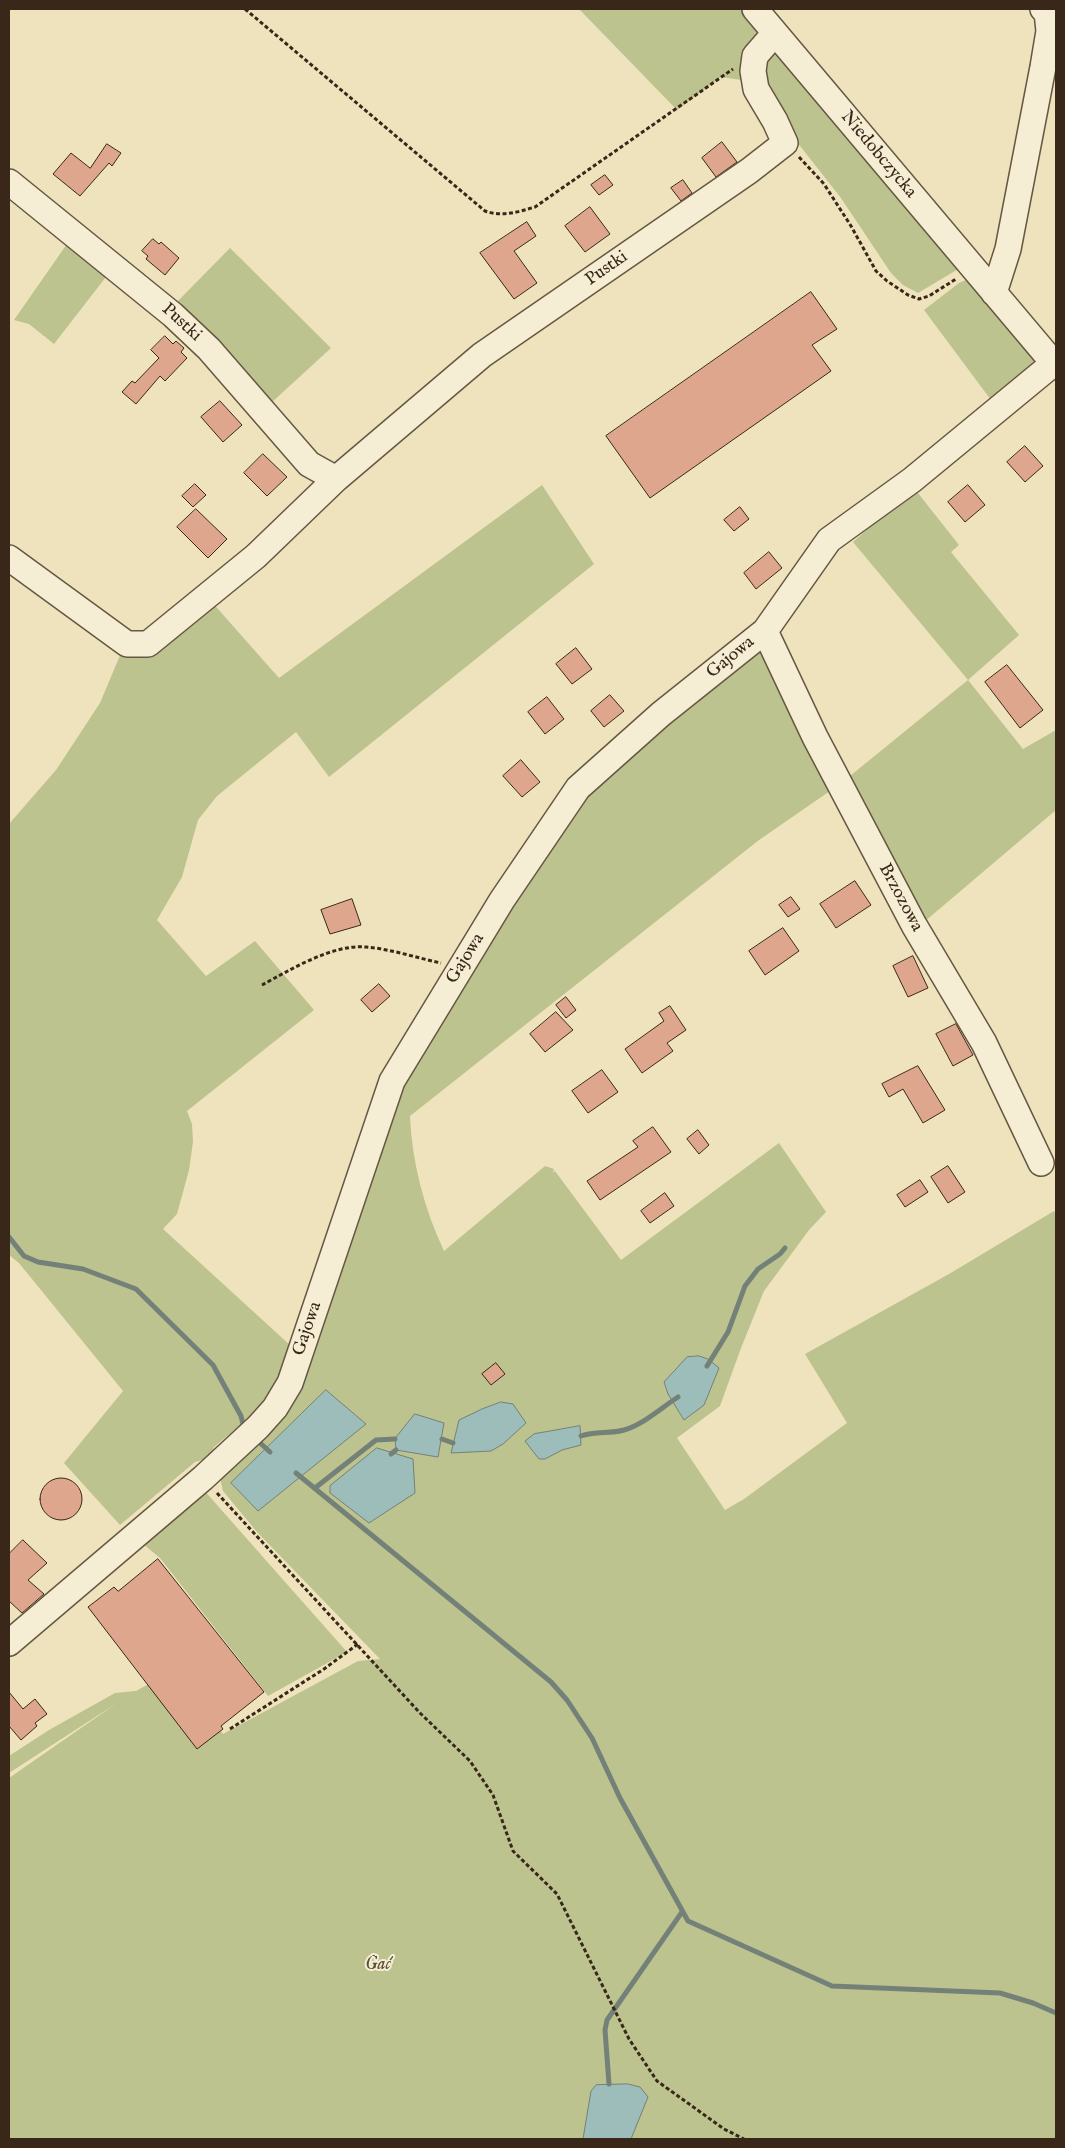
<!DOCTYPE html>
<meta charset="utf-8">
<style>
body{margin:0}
#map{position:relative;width:1065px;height:2148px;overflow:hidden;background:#efe3bd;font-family:"IM FELL English",serif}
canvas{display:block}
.frame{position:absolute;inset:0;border:10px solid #392819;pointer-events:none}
</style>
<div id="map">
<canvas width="1065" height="2148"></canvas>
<div class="frame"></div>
</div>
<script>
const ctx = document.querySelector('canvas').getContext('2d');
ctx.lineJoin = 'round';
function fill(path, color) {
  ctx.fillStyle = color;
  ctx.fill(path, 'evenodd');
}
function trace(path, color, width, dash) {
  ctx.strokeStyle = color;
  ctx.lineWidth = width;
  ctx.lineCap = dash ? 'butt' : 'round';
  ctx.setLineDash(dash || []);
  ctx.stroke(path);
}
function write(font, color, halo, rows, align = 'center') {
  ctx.font = font + ' "IM FELL English",serif';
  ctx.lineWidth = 4;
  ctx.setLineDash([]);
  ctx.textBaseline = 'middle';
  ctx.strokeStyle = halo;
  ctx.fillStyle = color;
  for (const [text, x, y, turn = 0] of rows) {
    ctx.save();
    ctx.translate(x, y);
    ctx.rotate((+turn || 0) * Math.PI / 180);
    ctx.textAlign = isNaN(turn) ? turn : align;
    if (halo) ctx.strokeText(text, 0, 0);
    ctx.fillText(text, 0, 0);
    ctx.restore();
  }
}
const green = new Path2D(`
 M579,9h168l19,23 -18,49 -27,-4 -44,33z
 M775,47l190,218 -47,28 -15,-8 -12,-12 -50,-75 -48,-61 -28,-50 -2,-22z
 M69,241l40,32 -55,71 -25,-20 -15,-4z
 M230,248l101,100 -61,56 -96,-99z
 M968,279l72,85 -49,36 -67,-90 35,-27z
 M542,485l52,79 -265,213 -33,-45 -79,64 -19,24 -16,57 -25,43 49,56 49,-35 59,69 -127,101 5,13 1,18 -4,28 -12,44 -14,15 128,117 -8,41 -39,41 -5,-2 -25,21 -5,11 -14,4 -75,63 -56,-62 59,-72 -104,-128 -10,-8v-431l47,-54 44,-67 21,-50 89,-53 69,78z
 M914,488l45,57 -8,7 68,83 -51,45 55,69 33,-19v80l-132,112 -79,-142 123,-100 -115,-138z
 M761,646l69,145 -71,49 -349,276c2,47 14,92 34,135l101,-85 9,3 -1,4 2,-2 66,89 158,-117 47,69 -17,18 -45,61 -23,57 -21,58 -43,32 48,72 19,-11 103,-76 -42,-69 144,-80 105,-63 2,4v924h-1047v-361l108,-75 -108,70v-17l40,-26 66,-37 21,-2 38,-21 49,64 135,-73 22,-2 -123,-127 -34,-41 -4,-18 43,-43 158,-385 6,5 135,-228 47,-52z
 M202,1488l145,164 -79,44 -108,-138 -23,-19z`);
const water = new Path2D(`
 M699,1356l9,3 11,9 -15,37 -20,15 -16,-26 -4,-12 23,-25z
 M326,1390l40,34 -108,87 -27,-28z
 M501,1402l12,2 13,19 -23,21 -12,7 -40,2 8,-33 23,-11z
 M415,1414l29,9 -6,34 -42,-7 -1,-11z
 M580,1426l1,19 -19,5 -17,9h-6l-14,-18 9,-7z
 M377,1448l36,11 2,34 -46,30 -39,-30v-7z
 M628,2084l12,3 8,10 -17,42h-48l8,-48 5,-6z`);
const stream = new Path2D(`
 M9,1237l15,19 14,6 45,7 53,20 77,76 28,51 3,12
 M707,1366l21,-34 17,-46 13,-17 22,-15 5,-6
 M581,1436c14,-5 29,-2 43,-6 20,-6 37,-22 54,-33
 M442,1439l11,4
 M258,1441l12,11
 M391,1454l5,-4
 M296,1473l255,209 16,18 25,38 28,60 68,123 144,65 168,7 33,10 23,10
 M315,1488l61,-48 19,-1
 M609,2084l-4,-54 2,-10 75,-108`);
const building = new Path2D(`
 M722,142l15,20 -21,15 -14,-19z
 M107,144l14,9 -9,13 -3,-3 -29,33 -27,-22 18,-21 19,15z
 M605,175l8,10 -14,10 -8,-10z
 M683,180l9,13 -11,8 -10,-13z
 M590,207l20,27 -25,18 -20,-26z
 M527,222l9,14 -22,15 23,32 -23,16 -34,-46z
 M153,239l6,5 2,-2 18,16 -14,17 -19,-16 2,-3 -6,-5z
 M811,292l26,37 -25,16 19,26 -181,127 -44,-62z
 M165,336l8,8 3,-3 8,7 -3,4 6,6 -22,23 -5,-5 -24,28 -14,-12 10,-11 3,2 24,-25 -8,-8z
 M220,401l22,24 -19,17 -22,-25z
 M1025,446l18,20 -18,16 -18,-20z
 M263,454l24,23 -20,19 -23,-23z
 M195,484l11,11 -13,12 -11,-11z
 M968,485l17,20 -20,17 -17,-20z
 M740,507l9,12 -15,12 -10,-11z
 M196,509l31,30 -19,19 -31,-31z
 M769,552l13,16 -26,21 -12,-16z
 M576,648l16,21 -20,15 -16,-20z
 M1007,665l36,45 -23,18 -35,-46z
 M610,695l14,16 -20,16 -13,-16z
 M547,697l17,22 -19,15 -17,-22z
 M521,760l19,22 -18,15 -19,-21z
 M855,881l16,24 -35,23 -16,-24z
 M791,897l9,12 -12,8 -9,-12z
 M352,899l9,26 -31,9 -9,-24z
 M783,928l16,23 -34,24 -16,-24z
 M913,956l15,32 -20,9 -15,-31z
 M379,984l11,12 -18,16 -11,-12z
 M566,997l10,13 -10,8 -10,-13z
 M670,1006l16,24 -19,13 6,8 -31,22 -17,-24 39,-28 -5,-8z
 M556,1012l17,18 -28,22 -15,-18z
 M956,1024l17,31 -20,11 -17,-32z
 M918,1066l27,44 -22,13 -20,-34 -14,8 -7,-13z
 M602,1070l16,22 -30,21 -16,-22z
 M653,1127l18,25 -71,48 -13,-19 51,-34 -5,-6z
 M698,1130l11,15 -10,9 -12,-15z
 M948,1166l17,26 -17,11 -17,-26z
 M920,1180l8,12 -23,15 -8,-12z
 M665,1193l9,13 -24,17 -9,-12z
 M496,1363l9,11 -14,11 -9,-11z
 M40 1499a21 21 0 1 1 42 0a21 21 0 1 1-42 0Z
 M23,1540l24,23 -19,17 16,14 -22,19 -13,-12v-47z
 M158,1559l106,133 -43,34 2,3 -26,20 -109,-142 26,-20 4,4z
 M9,1692l14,17 12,-10 12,15 -12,9 2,3 -16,14 -12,-14z`);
const path = new Path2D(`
 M245,9l240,202c17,6 33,1 50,-4l198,-138
 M799,157l25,27 27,42 25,45 11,10 21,14 11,4 10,-3 27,-17
 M262,985c28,-15 70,-41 104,-38 25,2 51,11 75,16
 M217,1493l203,220 50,48 23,34 20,56 44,43 72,145 28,42 67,48 20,10
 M230,1729l94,-60 34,-25`);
const minor = new Path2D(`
 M755,9l301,357
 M9,182l164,133 36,34 100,115 27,15
 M994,293l14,-44 35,-182 6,-36 -2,-19 -4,-3
 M9,558l118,86h21l108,-88 80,-77 146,-124 267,-184 36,-28 -10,-22 -19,-32 -3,-18 2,-15 20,-23
 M765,631l50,106 99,188 70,118 57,120
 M9,1643l194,-165 55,-51 17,-19 15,-25 102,-302 110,-181 76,-112 83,-74 104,-83 64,-91 83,-60 142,-117`);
const streetNames = [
 ["Niedobczycka",878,155,50],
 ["Pustki",607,269,-35],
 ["Pustki",181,323,42],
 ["Gajowa",731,658,-39],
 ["Brzozowa",900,898,62],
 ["Gajowa",466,959,-58],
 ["Gajowa",308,1329,-71]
];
const parkNames = [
 ["Gać",378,1965]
];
fill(green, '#bcc38e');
fill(water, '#9cbdb9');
trace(water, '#748179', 1);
trace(stream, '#748179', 5);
fill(building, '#dea68d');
trace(building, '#392819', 1);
trace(minor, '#665742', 28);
trace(path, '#392819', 3, [4, 2.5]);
trace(minor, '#f5edd4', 25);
write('18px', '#392819', '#f5edd4', streetNames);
write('italic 18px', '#5a4f36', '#f5edd4', parkNames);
</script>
